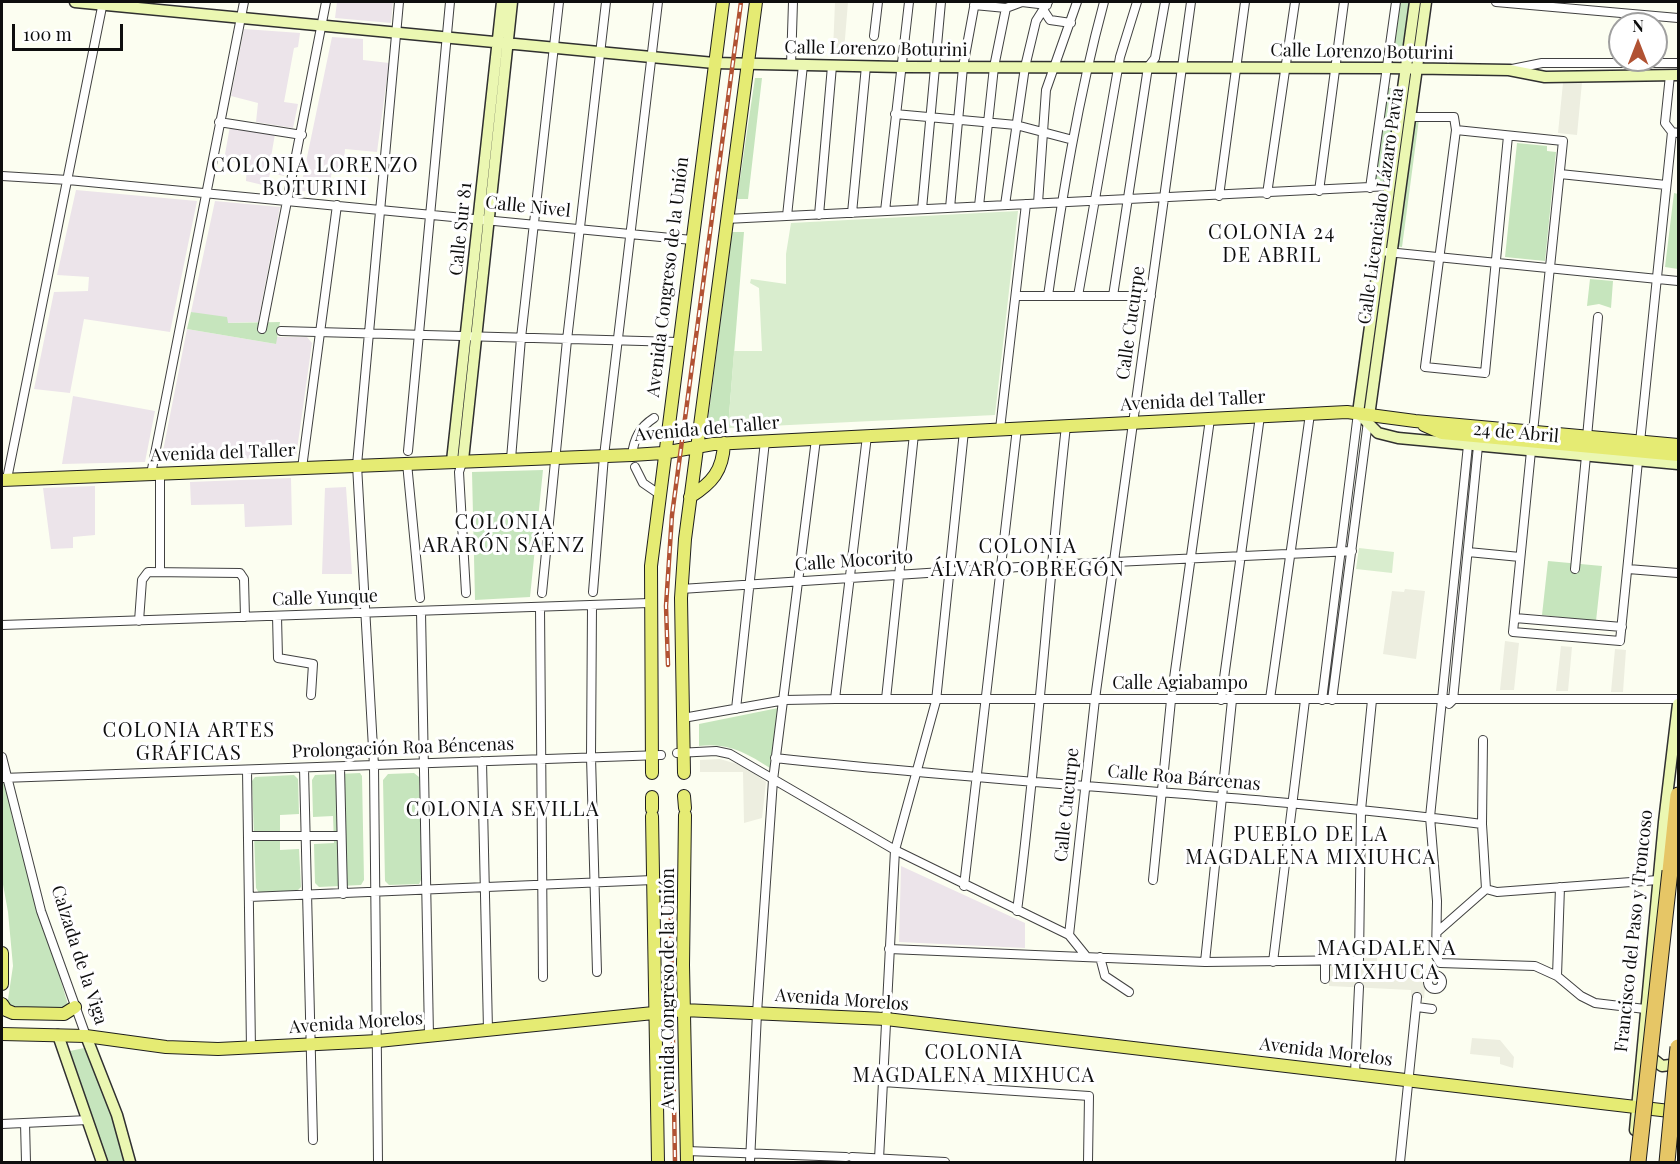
<!DOCTYPE html>
<meta charset="utf-8">
<style>
body{margin:0}
#map{position:relative;width:1680px;height:1164px;overflow:hidden;background:#fcfef1;font-family:"Playfair Display",serif}
canvas{display:block}
.frame{position:absolute;inset:0;border:3px solid #0e0e0e;pointer-events:none}
.north{position:absolute;left:1608px;top:12px;width:60px;height:60px;box-sizing:border-box;background:#fff;border:2px solid #9f9f9f;border-radius:50%;rotate:0deg;font-size:16px;font-weight:700;line-height:24px;text-align:center;color:#0e0e0e}
.north::after{content:'';display:block;margin:auto;width:21px;height:27px;background:#b15233;clip-path:polygon(50% 0,100% 100%,50% 72%,0 100%)}
.scale{position:absolute;left:12px;top:24px;width:111px;height:27px;box-sizing:border-box;border:3px solid #0e0e0e;border-top:0;padding-left:8px;font-size:18px;line-height:21px;white-space:nowrap;color:#0e0e0e;-webkit-text-stroke:4px #fff;paint-order:stroke}
</style>
<div id="map">
<canvas width="1680" height="1164"></canvas>
<div class="frame"></div>
<div class="north">N</div>
<div class="scale">100 m</div>
</div>
<script>
const ctx = document.querySelector('canvas').getContext('2d');
ctx.lineJoin = 'round';
function fill(path, color) {
  ctx.fillStyle = color;
  ctx.fill(path, 'evenodd');
}
function trace(path, color, width, dash) {
  ctx.strokeStyle = color;
  ctx.lineWidth = width;
  ctx.lineCap = dash ? 'butt' : 'round';
  ctx.setLineDash(dash || []);
  ctx.stroke(path);
}
function write(font, color, halo, rows, align = 'center') {
  ctx.font = font + ' "Playfair Display",serif';
  ctx.lineWidth = 6;
  ctx.setLineDash([]);
  ctx.textBaseline = 'middle';
  ctx.strokeStyle = halo;
  ctx.fillStyle = color;
  for (const [text, x, y, turn = 0] of rows) {
    ctx.save();
    ctx.translate(x, y);
    ctx.rotate((+turn || 0) * Math.PI / 180);
    ctx.textAlign = isNaN(turn) ? turn : align;
    if (halo) ctx.strokeText(text, 0, 0);
    ctx.fillText(text, 0, 0);
    ctx.restore();
  }
}
const industrial = new Path2D(`
 M337,2h56l-2,21 -56,-5z
 M244,29l56,4 -2,14 -4,1 -10,54 14,2 -5,24 -37,-6 2,-19 -27,-7z
 M332,37l31,2v21l26,3 -12,89 -32,-3 -2,22 -11,-1 -3,22 -29,-1z
 M230,126l45,8 -5,29 15,3 -1,10 -14,-3 -3,13 -21,-5 1,-16 -23,-5z
 M76,190l121,11 -27,131 -86,-13 -14,74 -36,-4 20,-97 34,-1 1,-14 -32,-2z
 M215,201l65,6 -22,115 -31,1 -36,-11z
 M187,329l89,15v-7h31l5,6 -16,114 -135,4z
 M73,396l82,15 -10,51 -83,2z
 M291,478l1,47 -47,2 -1,-23 -53,1 -1,-23z
 M95,486v49l-22,2v11l-22,1 -8,-61z
 M346,487l6,87h-30l3,-86z
 M901,866l124,57v25l-126,-6z`);
const green = new Path2D(`
 M1400,2h13l-7,49h-12z
 M755,78h7l-14,121h-11z
 M1388,88h13l-14,95 -12,1z
 M1414,119h5l-17,128 -7,-1z
 M1517,143l30,3v5l9,1 -11,109 -40,-4z
 M1674,193l4,1v75l-13,-2z
 M732,232h12l-16,196h-21z
 M1590,279l23,2 -2,27 -12,-4 -12,2z
 M191,312l36,5 1,6 52,-1 -4,22 -89,-15z
 M543,470l-13,127 -55,3 -3,-128z
 M1548,561l54,5 -6,55 -54,-6z
 M778,708l-8,60c-23,-15 -43,-26 -71,-22v-22z
 M360,773l2,3 2,104 -3,5 -42,2 -4,-4 -1,-39 20,-1 -1,-27 -20,1 -1,-37 3,-5z
 M414,773l5,4 3,101 -3,6 -30,1 -4,-4 -2,-101 5,-6z
 M294,775l4,4 1,35 -19,1v35l19,-1 2,38 -5,5 -37,1 -3,-5 -4,-107 3,-4z
 M2,781l4,1 6,35 57,191 -47,4 -15,-6 6,-40 -5,-54 -6,-33z
 M84,1048l20,44 24,70h-20l-38,-111z`);
const pitch = new Path2D(`
 M1018,211l-23,204 -267,13 6,-77h28l-3,-63 -9,-5 1,-4 35,5v-30l5,-31z
 M1359,548l35,4 -2,21 -36,-4z`);
const plaza = new Path2D(`
 M835,2h13l-4,49h-11z
 M1582,82l-5,53 -19,-2 5,-50z
 M1405,589l20,2 -9,68 -33,-5 9,-63 12,1z
 M1505,641l14,2 -5,47h-14z
 M1561,646l11,1 -4,44h-12z
 M1615,649l11,1 -3,42h-12z
 M720,759l24,7 22,16 -4,36 -18,5 -1,-51h-43v-12z
 M1364,951h13v17l50,1 -3,29 -13,-1v-7l-82,-4v-22h35z
 M1472,1038l28,2 14,17 -1,11 -13,-4v-7l-30,-3z`);
const street = new Path2D(`
 M1496,2l182,16
 M974,5l32,3 16,-6 25,3
 M1044,11l6,9 21,3
 M874,36l4,-34
 M791,65l2,-63
 M1512,69l30,-6h136
 M1670,75l-5,48 7,9
 M895,114l121,11 57,15
 M1410,117h44l2,13 -31,237 60,6 23,-237
 M219,122l83,13
 M1456,130l107,11 -30,291
 M1560,174l106,11
 M2,176l66,4 624,60
 M1370,188l26,-186
 M1319,191l25,-189
 M1267,194l28,-192
 M1219,196l26,-194
 M1038,203l8,-113 31,-88
 M1005,205l20,-138 11,-46 12,-19
 M979,206l15,-139 12,-59
 M950,208l13,-141 12,-65
 M922,209l19,-207
 M885,211l24,-209
 M852,213l14,-147
 M819,215l13,-149
 M787,216l16,-151
 M726,219l664,-33
 M1387,252l291,29
 M1016,296h135
 M1048,296c14,-99 30,-198 56,-294
 M1078,296l42,-239 17,-55
 M1113,296l35,-229 7,-9 10,-56
 M262,329l64,-327
 M281,331l397,11
 M1000,429l26,-225
 M1587,437l11,-120
 M1640,442l32,-310 6,1
 M1468,445l-38,372 7,84 -1,55 4,7 95,3 22,10 24,20 14,7 50,6
 M408,451l42,-449
 M1531,451l-18,181 107,9 18,-180
 M632,455c2,-17 8,-28 22,-37
 M511,459l10,-121 38,-336
 M463,460l-4,12 7,121
 M407,463l13,135
 M635,467l8,16 16,11
 M302,468l35,-263
 M151,474l93,-472
 M7,479l96,-477
 M1468,552l52,5
 M1575,569l11,-113
 M1628,569l50,4
 M160,572v-99
 M681,589l369,-24 302,-14
 M593,592l11,-136 54,-454
 M542,593l25,-253 39,-338
 M592,606l-1,151 6,215
 M540,607l3,370
 M421,612l8,424
 M277,616l1,42 35,6 -2,31
 M1515,618l107,9
 M139,621l3,-41 6,-8 92,1 4,6 1,38
 M2,625l647,-22
 M835,699l32,-263
 M886,699l28,-265
 M1270,699l40,-285
 M1221,700l39,-284
 M1322,700l36,-287
 M1332,700l36,-279
 M1449,704l4,-4 25,-254
 M736,709l29,-268
 M683,718l102,-18 50,-1h843
 M1483,740l-1,84 4,65
 M677,753l39,-2 14,3 165,96 174,85 17,21
 M2,757l39,154 45,125
 M775,758c236,26 472,36 707,66
 M482,761l6,269
 M340,767l3,127
 M304,768l9,372
 M247,770l4,279
 M2,778l659,-23
 M248,836h93
 M1153,880l18,-180 39,-281
 M964,886l53,-458
 M249,897l404,-17
 M1017,911c21,-162 31,-324 49,-485
 M1437,932l49,-43 11,3 161,-12
 M1069,935l26,-236 96,-697
 M889,949l316,13 154,-2 2,-150 11,-110
 M1100,957l5,19 24,16
 M1205,962l27,-262
 M1273,962l32,-262
 M1428 982a7 7 0 1 1 14 0a7 7 0 1 1-14 0Z
 M1557,976l3,-89
 M1325,979v-19
 M1417,1007l15,2
 M1355,1073l4,-86
 M883,1082l206,14 -1,66
 M25,1123l1,39
 M2,1124l86,-4
 M687,1151l159,6
 M852,1157l93,5
 M879,1159l16,-309 41,-149 28,-270
 M378,1162l-4,-396 -17,-301 42,-463
 M750,1162l7,-149 16,-233 43,-341
 M1400,1162l17,-165`);
const secondary = new Path2D(`
 M75,2l639,61 186,4 487,1 122,2 36,7 133,-2
 M1415,2l-57,411 20,20 20,5 280,26
 M1369,416l57,-414
 M463,460l49,-458
 M452,461l50,-459
 M58,1035l44,127
 M86,1036l31,79 13,47
 M1647,1054l15,12 16,-2
 M1635,1130l29,-308 14,-118`);
const primary = new Path2D(`
 M1424,425l18,8 236,22
 M2,480l630,-25 31,-2 50,-9 634,-32 68,9 263,24
 M690,497c22,-14 33,-26 34,-54
 M652,773l-1,-207 72,-564
 M684,773l-3,-175 4,-59 71,-537
 M684,796l1,12
 M652,797v12
 M685,815l-2,150 4,197
 M652,816l6,346
 M2,953v31
 M2,1004l4,6 7,3 51,1 11,-7
 M2,1034l84,2 80,11 52,2 160,-8 305,-31 203,9 792,93`);
const highway = new Path2D(`
 M1670,871l8,-76`);
const rail = new Path2D(`
 M668,665l-2,-59 6,-91 69,-513
 M670,870l5,292`);
const highwayBridge = new Path2D(`
 M1638,1162l32,-291
 M1667,1162l11,-115`);
const streetNames = [
 ["Calle Lorenzo Boturini",876,49,1],
 ["Calle Lorenzo Boturini",1362,52,1],
 ["Calle Licenciado Lázaro Pavia",1381,206,-82],
 ["Calle Nivel",528,207,6],
 ["Calle Sur 81",461,229,-84],
 ["Avenida Congreso de la Unión",668,277,-83],
 ["Calle Cucurpe",1131,323,-82],
 ["Avenida del Taller",1193,401,-3],
 ["Avenida del Taller",707,429,-5],
 ["24 de Abril",1516,433,5],
 ["Avenida del Taller",223,453,-2],
 ["Calle Mocorito",854,561,-4],
 ["Calle Yunque",325,598,-2],
 ["Calle Agiabampo",1180,683],
 ["Prolongación Roa Béncenas",403,748,-2],
 ["Calle Roa Bárcenas",1184,778,5],
 ["Calle Cucurpe",1067,805,-84],
 ["Francisco del Paso y Troncoso",1634,931,-84],
 ["Calzada de la Viga",79,955,72],
 ["Avenida Congreso de la Unión",668,989,-90],
 ["Avenida Morelos",842,1000,4],
 ["Avenida Morelos",356,1023,-4],
 ["Avenida Morelos",1326,1052,7]
];
const neighbourhoodNames = [
 ["COLONIA LORENZO",315,166],
 ["BOTURINI",315,189],
 ["COLONIA 24",1272,233],
 ["DE ABRIL",1272,256],
 ["COLONIA",504,523],
 ["ARARÓN SÁENZ",504,546],
 ["COLONIA",1028,547],
 ["ÁLVARO OBREGÓN",1028,570],
 ["COLONIA ARTES",189,731],
 ["GRÁFICAS",189,754],
 ["COLONIA SEVILLA",503,810],
 ["PUEBLO DE LA",1311,835],
 ["MAGDALENA MIXIUHCA",1311,858],
 ["COLONIA",974,1053],
 ["MAGDALENA MIXHUCA",974,1076]
];
const quarterNames = [
 ["MAGDALENA",1387,948],
 ["MIXHUCA",1387,972]
];
fill(industrial, '#ece4ea');
fill(green, '#c6e5bd');
fill(pitch, '#d9edce');
fill(plaza, '#edeee0');
trace(street, '#414141', 10);
trace(secondary, '#303030', 13);
trace(primary, '#1f1f1f', 14);
trace(highway, '#1f1f1f', 17);
trace(street, '#fff', 8);
trace(secondary, '#ebf7b2', 10);
trace(primary, '#e5eb73', 12);
trace(highway, '#e6c666', 15);
trace(rail, '#b15233', 4.5);
trace(rail, '#fff', 2, [7]);
trace(highwayBridge, '#1f1f1f', 17, []);
trace(highwayBridge, '#e6c666', 15);
write('18px', '#0e0e0e', '#fff', streetNames);
ctx.letterSpacing = '1.5px';
write('20px', '#0e0e0e', '#fff', neighbourhoodNames);
ctx.letterSpacing = '0px';
ctx.letterSpacing = '1.5px';
write('21px', '#0e0e0e', '#fff', quarterNames);
ctx.letterSpacing = '0px';
</script>
